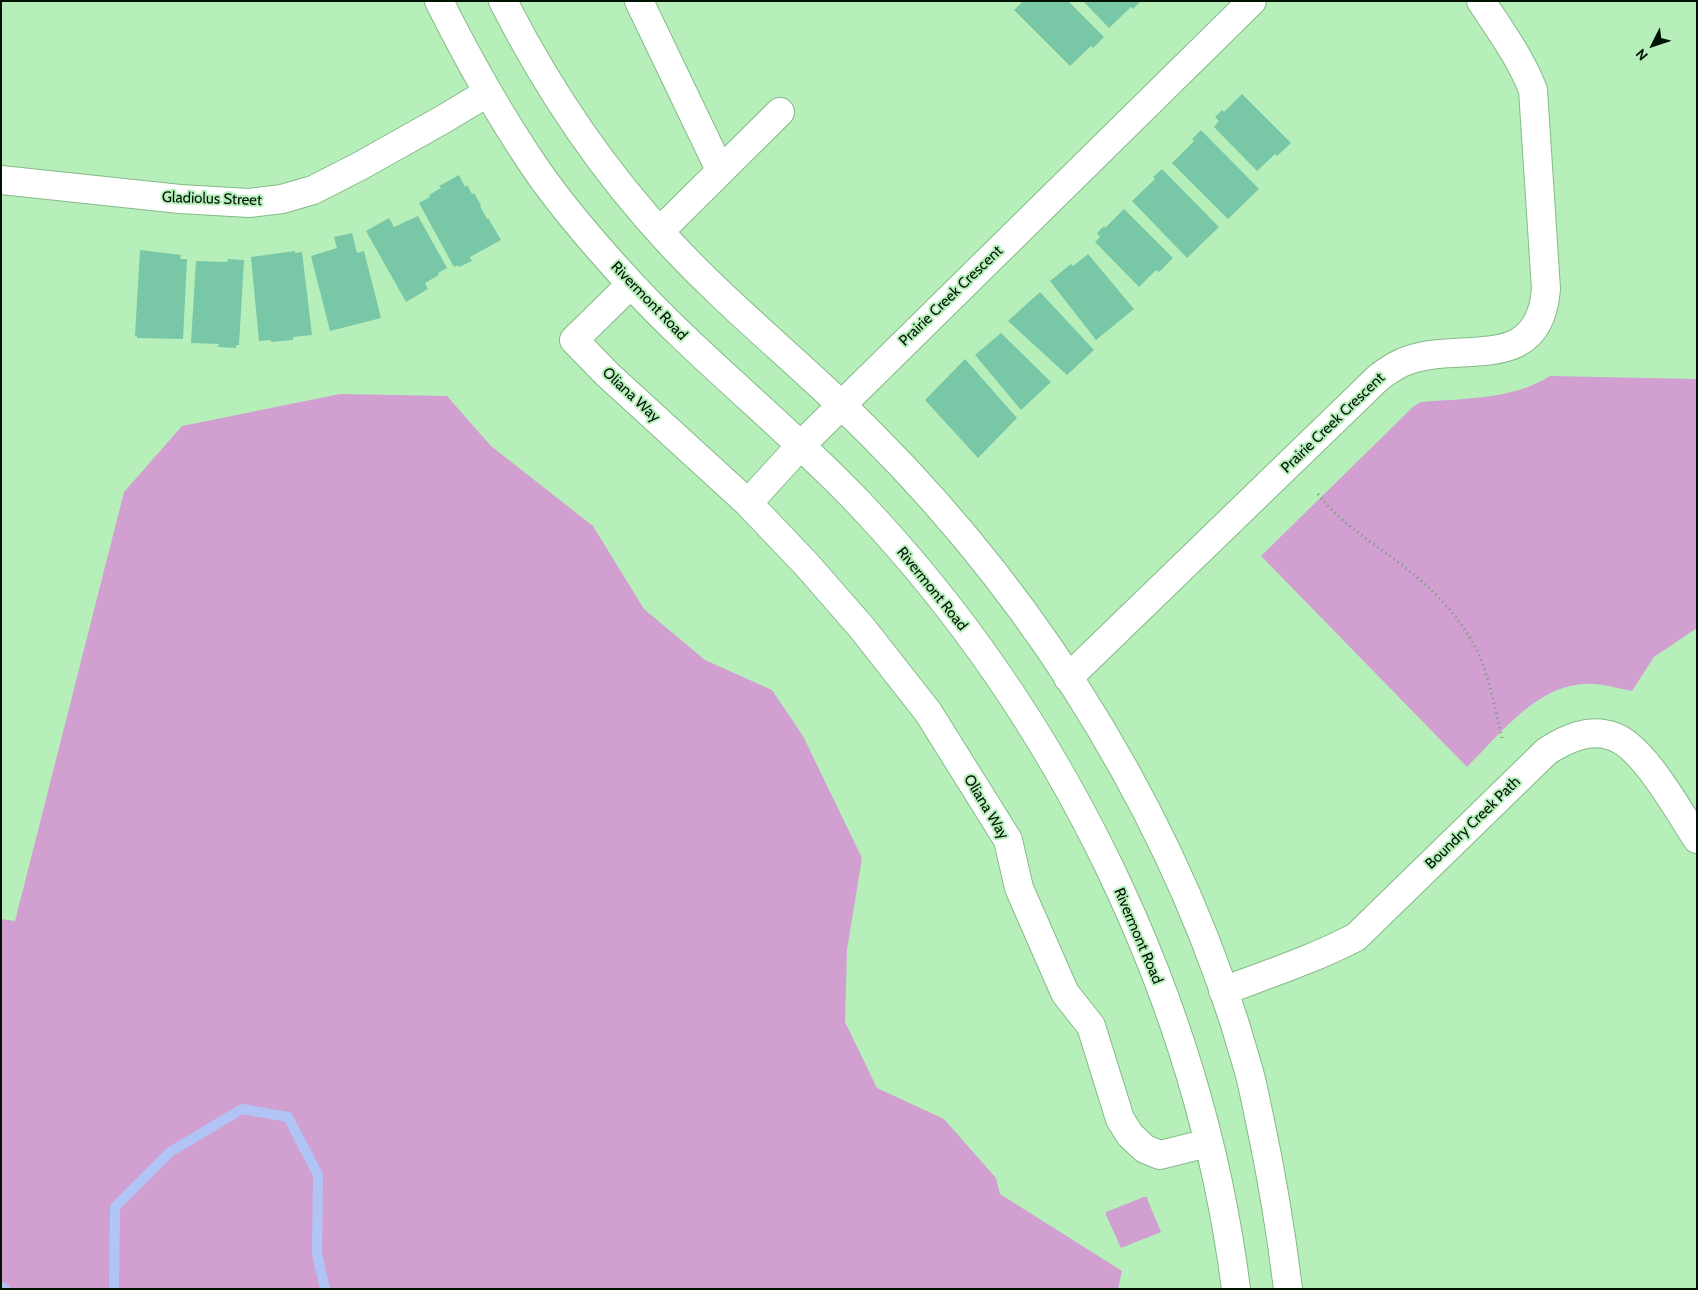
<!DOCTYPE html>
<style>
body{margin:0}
#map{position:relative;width:1698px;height:1290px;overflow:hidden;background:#b7efbb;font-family:Cabin,sans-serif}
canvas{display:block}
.frame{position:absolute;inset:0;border:2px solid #011303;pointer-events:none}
.north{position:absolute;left:1628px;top:20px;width:50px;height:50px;-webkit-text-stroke:4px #b7efbb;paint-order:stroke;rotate:229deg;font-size:14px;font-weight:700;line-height:20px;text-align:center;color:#011303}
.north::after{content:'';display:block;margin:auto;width:18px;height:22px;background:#011303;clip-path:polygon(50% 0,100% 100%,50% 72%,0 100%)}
</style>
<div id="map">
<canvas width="1698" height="1290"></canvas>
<div class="frame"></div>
<div class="north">N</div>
</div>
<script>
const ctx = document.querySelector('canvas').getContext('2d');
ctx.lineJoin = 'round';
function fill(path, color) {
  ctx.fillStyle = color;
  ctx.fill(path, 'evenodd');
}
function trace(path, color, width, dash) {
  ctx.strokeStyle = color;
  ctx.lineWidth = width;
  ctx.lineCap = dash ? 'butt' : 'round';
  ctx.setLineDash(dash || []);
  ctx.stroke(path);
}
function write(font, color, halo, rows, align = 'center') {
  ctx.font = font + ' Cabin,sans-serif';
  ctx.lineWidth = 4;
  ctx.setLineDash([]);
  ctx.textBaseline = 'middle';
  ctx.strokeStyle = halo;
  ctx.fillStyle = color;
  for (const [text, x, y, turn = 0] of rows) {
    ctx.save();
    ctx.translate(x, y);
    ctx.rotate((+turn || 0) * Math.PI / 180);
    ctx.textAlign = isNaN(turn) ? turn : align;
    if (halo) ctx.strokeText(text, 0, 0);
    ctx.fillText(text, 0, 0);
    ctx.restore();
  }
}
const green = new Path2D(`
 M1550,376l147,3v249l-43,29 -22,34c-19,-4 -38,-10 -57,-6 -43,7 -78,52 -108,82l-206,-211 153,-150 7,-4c44,-4 91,-2 129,-26z
 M340,394l107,2 44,50 102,80 51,83 61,51 67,30 31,46 59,122 -15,92 -2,72 32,66 67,31 52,59 4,16 122,77 -4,18h-1117v-370l14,2 109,-429 58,-66z
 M1144,1197h3l1,4 13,31 -40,16 -15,-33v-3z`);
const stream = new Path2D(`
 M1,1287l4,2
 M114,1289l1,-82 55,-55 72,-43 46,8 30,58 -1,79 8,35`);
const building = new Path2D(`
 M1023,1h45l36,36 -11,11 -2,-2 -21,20 -56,-56z
 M1083,1h58l-8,8 -2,-2 -22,21z
 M1242,94l49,49 -14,13 -2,-2 -18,17 -43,-44 5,-6 -4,-4 7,-7 2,2z
 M1201,130l58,59 -31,30 -56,-56 22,-22 -2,-2z
 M1162,169l57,58 -32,31 -55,-57 23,-22 -2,-2z
 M459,175l6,12 2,-2 5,9 2,-1 7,12 -1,1 7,13 1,-1 13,22 -31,17 2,4 -13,6 -1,-2 -4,2 -35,-64 11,-6 -1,-2 12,-7 -2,-2z
 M1124,209l49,49 -14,14 -3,-2 -17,17 -44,-45 5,-5 -3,-4 7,-7 1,2z
 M418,216l29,52 -9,5 1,2 -14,8 3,6 -22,13 -40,-71 23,-13 5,9z
 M352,233l5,20 7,-2 17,67 -51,13 -19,-75 26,-8 -3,-11z
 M140,250l41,5 -1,4h7l-4,80 -46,-1v-2h-2z
 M295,251v2l7,-1 10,83 -19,2v3l-22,2v-2l-12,1 -8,-84z
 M1088,254l46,55 -38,31 -46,-59 21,-17 2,2z
 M228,259l16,1 -5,85h-3v3l-18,-1 1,-3 -28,-1 5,-82 31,1z
 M1040,292l54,58 -27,25 -59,-54z
 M1001,333l50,49 -30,28 -46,-55z
 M965,359l52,59 -39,40 -53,-58z`);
const path = new Path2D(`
 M1318,494c23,30 54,48 84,71 28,22 53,46 71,78 15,27 22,65 29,95`);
const minor = new Path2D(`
 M439,1c28,56 58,110 93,162 28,42 63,82 98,120 72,78 156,143 229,220 201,212 340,495 377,786
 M503,1c44,87 100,170 167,242 63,68 137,126 202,192 173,173 310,396 376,633 5,17 8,35 12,53 12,56 21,111 28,168
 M639,1l81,169
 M1,180l179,19 69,4 33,-4 31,-9 47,-24 82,-46 45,-27
 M660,231l120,-119
 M631,284l-57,56 33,34 141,129 59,62 55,63 66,84 80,128 11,48 46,105 26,33 29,93 10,16 15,14 15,6 48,-12
 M748,503l53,-58 451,-444
 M1068,678l311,-301c10,-7 19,-14 30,-17 55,-19 130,15 137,-71l-13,-199c-13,-33 -33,-60 -52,-89
 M1223,991c45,-17 91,-32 133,-54l191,-186c19,-12 42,-23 65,-15 31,9 67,76 85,103`);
const streetNames = [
 ["Gladiolus Street",212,199,2],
 ["Prairie Creek Crescent",951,296,-44],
 ["Rivermont Road",649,301,46],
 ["Oliana Way",631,395,43],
 ["Prairie Creek Crescent",1333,423,-44],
 ["Rivermont Road",932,589,51],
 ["Oliana Way",986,807,59],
 ["Boundry Creek Path",1473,823,-44],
 ["Rivermont Road",1138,936,67]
];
fill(green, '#d1a0d1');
trace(stream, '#b0c5f5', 10);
fill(building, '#78c7a7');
trace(minor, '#84ba88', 30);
trace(path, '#719a74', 3, [1, 4]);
trace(minor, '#fff', 28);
write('15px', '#011303', '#b7efbb', streetNames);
</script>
